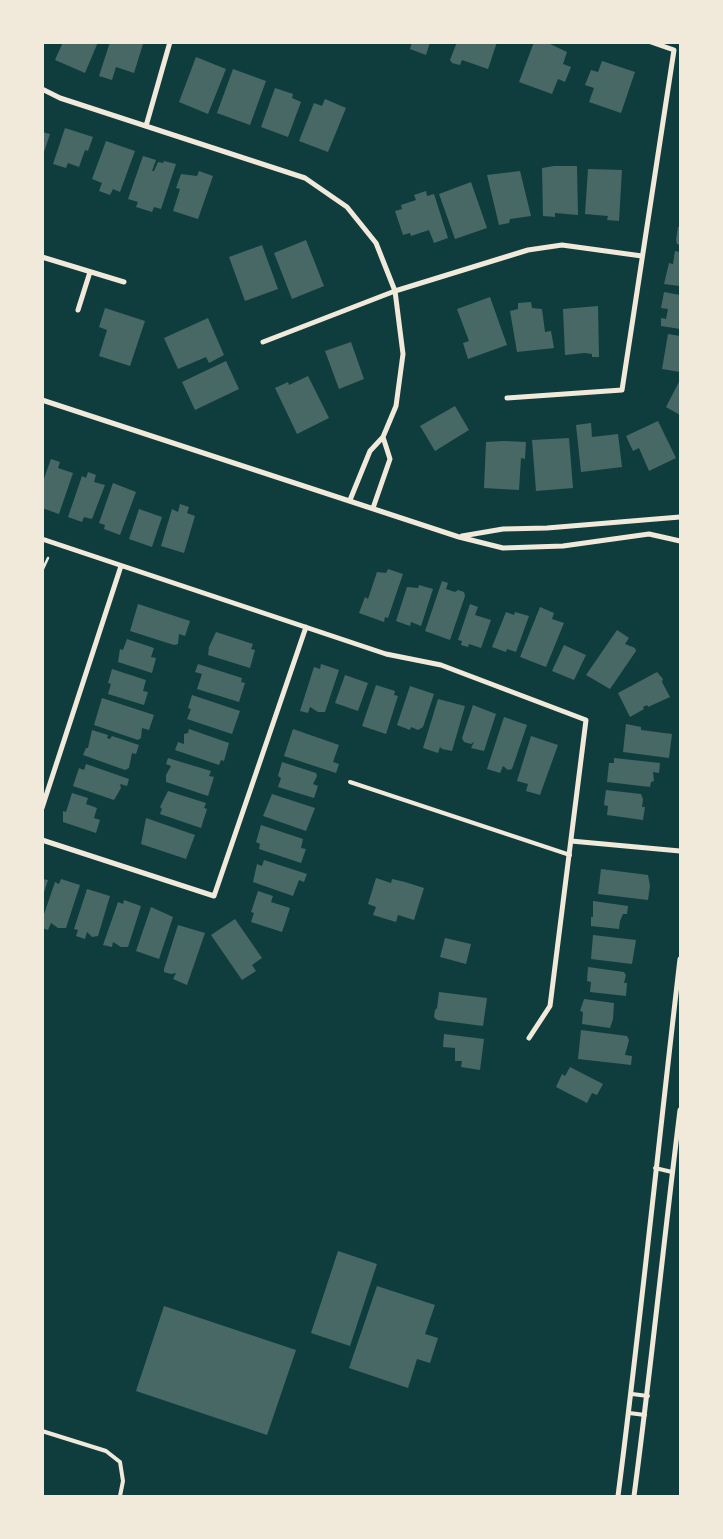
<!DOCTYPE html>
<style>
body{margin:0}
#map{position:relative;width:723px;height:1539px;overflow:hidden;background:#0f3d3e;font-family:"Noto Sans",sans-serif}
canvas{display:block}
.frame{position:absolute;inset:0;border:44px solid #f1e9da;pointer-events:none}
</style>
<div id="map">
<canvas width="723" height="1539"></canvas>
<div class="frame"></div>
</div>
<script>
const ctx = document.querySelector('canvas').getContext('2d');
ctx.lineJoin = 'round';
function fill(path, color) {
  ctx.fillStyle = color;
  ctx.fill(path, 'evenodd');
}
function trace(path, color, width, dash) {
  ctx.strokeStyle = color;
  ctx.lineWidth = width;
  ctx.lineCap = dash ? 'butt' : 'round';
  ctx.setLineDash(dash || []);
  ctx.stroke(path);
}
const building = new Path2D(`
 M63,42h35l-13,31 -30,-13z
 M110,42l33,2 -9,29 -18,-6 -4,13 -13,-4z
 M412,42h18l-4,13 -16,-6z
 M457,42h40l-9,27 -26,-9 -2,5 -8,-2 -2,-3z
 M534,42h12l21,10 -4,12 8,3 -6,15 -7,-3 -6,15 -33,-12z
 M196,57l30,12 -18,45 -29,-12z
 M602,61l33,11 -14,41 -32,-11 5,-14 -9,-3 6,-15 7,2z
 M233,69l33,12 -16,44 -33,-12z
 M275,88l18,6 -1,4 9,4 -13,35 -27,-10z
 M325,99l21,9 -18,44 -29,-11 15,-38 8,3z
 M65,128l28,9 -5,14 -3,-1 -6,17 -11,-4 -2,5 -13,-4z
 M42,132l8,2 -7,21h-1z
 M106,141l29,10 -15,41 -7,-3 -3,6 -11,-4 3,-8 -10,-4z
 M143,156l13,4 -4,11h2l4,-9 5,1 1,-2 12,3 -15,45 -7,-2 -2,5 -16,-5 2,-5 -10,-3z
 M554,166h23l1,49 -23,-2v4l-12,-1 -1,-48z
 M588,169l34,1 -3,51 -12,-1 1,-4 -23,-2z
 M199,171l14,5 -15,43 -25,-8 7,-22 -4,-1 5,-14 16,2z
 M520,171l11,45 -21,3 -1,4 -10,2 -12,-50z
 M471,182l16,46 -32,11 -16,-45z
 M426,191l1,5 7,-2 14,44 -14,5 -5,-13 -18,6 -1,-3 -7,2 -8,-24 7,-2 -1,-4 15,-5 -2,-5z
 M678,227h2v18l-3,-1 -1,-4z
 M306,240l18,46 -32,13 -18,-46z
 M262,245l16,44 -33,12 -16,-44z
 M675,251l5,1v34l-16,-2 5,-21 4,1z
 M664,292l16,3v34l-19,-3v-8l5,1 2,-10 -7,-1z
 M490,297l17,48 -39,14 -5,-16 6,-2 -12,-32z
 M531,302l1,6 10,1 3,23 6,-1 3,17 -37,4 -7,-41 8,-2v-6z
 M598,306l1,51h-7v-3l-7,-1 -20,2 -2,-46z
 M105,308l40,13 -15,45 -31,-10 8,-26 -8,-3z
 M208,318l16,37 -15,8 -3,-6 -28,12 -14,-31z
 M668,334l12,2v36l-18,-3z
 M351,342l13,37 -25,10 -14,-38z
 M226,361l13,28 -44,21 -13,-28z
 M308,376l21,42 -32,16 -22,-46 13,-6 1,3z
 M680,380v35l-14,-8z
 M455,406l14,24 -34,21 -15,-25z
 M658,421l18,37 -27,13 -10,-23 -6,3 -7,-15z
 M591,423l1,14 26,-3 4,33 -41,5 -5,-47z
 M569,438l4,50 -37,3 -4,-51z
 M504,441l22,1 -1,17 -4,-1 -2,32 -35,-2 2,-46z
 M51,459l9,3 -2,6 15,5 -14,41 -17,-6v-24z
 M88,472l8,3 -2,7 11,3 -13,34 -8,-2 -2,5 -14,-5 14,-41 4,2z
 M113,483l23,9 -16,43 -16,-6 1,-4 -6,-2z
 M180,504l9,3 -2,6 8,3 -11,37 -23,-7 11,-37 6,3z
 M139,509l23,8 -10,30 -23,-8z
 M388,569l15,5 -15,44 -3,-1 -1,5 -25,-9 6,-16 3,2 9,-27 9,1z
 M442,581l6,2 -2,6 9,3 3,-2 6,2 1,4 -15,44 -25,-9z
 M419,585l14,4 -12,37 -10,-4 -1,4 -14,-5 11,-34 11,1z
 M138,604l52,17 -5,15 -6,-2 -1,10 -4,1 -44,-14z
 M470,604l8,3 -3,8 16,5 -10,28 -12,-4 -1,3 -7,-2 1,-4 -4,-1z
 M540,607l14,6 -2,6 12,4 -18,44 -26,-10z
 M506,612l8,3 1,-3 14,4 -13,36 -9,-3 -1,3 -14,-5z
 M617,630l12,8 -4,6 10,4 1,3 -26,38 -24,-14z
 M216,632l37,12 -2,5 4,1 -5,18 -42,-13 1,-8z
 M127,639l27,9 -3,9 5,1 -4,15 -34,-11 2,-13 3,1z
 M564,645l22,10 -12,25 -22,-9z
 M198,664l44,14 -1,4 4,1 -6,19 -42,-13 5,-15 -7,-2z
 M321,664l18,6 -14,42h-7l-8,-5 -2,6 -8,-2 14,-44 6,2z
 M112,669l34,11 -3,11 5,1 -4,13 -36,-11 3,-10 -3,-1z
 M657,672l6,7 -1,3 8,15 -22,10 -1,-2 -4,2 1,2 -14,8 -12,-24z
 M345,675l23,8 -10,28 -23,-8z
 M376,685l19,6 -1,4 4,1 -12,38 -24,-8z
 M410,686l24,8 -11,33 -5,3 -7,-3 -1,3 -13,-5z
 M192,695l48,16 -8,23 -45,-15 4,-10 -3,-1z
 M102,698l52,17 -5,15 -7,-2 -1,10 -3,2 -44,-15z
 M438,699l27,7 -13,45 -10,-2 -2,-2 -2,6 -15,-5z
 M473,705l23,9 -12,37 -13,-3 3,-6 -3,2 -7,-2 -2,-4z
 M504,717l23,8 -15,44 -4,1 -5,-4 -3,7 -13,-4z
 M626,724l15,3v3l31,4 -3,24 -46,-6z
 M189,729l40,14 -5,18 -3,-1 -2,5 -44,-15 3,-8 6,2v-10l4,-1z
 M293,729l46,16 -6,17 6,2 -3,9 -52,-17z
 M92,730l16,5 -1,3 3,1 2,-3 27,9 -3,9 -4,-1 -3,15 -4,2 -42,-15 3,-7h2z
 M531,736l27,9 -18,50 -14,-4 2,-7 -11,-3z
 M168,758l43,13 -2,5 5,1 -6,19 -42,-14v-7l5,-9 -5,-2z
 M614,758l46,5 -1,10 -6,-1 1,9 -3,1 -1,5 -43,-5 2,-19h5z
 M282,762l34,11 1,3 -4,8 5,2 -4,12 -36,-11 3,-9 -3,-2z
 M86,764l43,15 -2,7 -7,-2 1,4 -7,12 -41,-14 6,-18 5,2z
 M606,790l35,4 2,5 -1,8h3l-2,13 -36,-5 1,-9 -4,-1z
 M168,791l38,12 -2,5 3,1 -6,19 -41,-14 2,-5 -2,-2z
 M72,793l16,5 -2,6 11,4 -3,10 6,2 -4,13 -33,-11v-11l3,1z
 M272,794l43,14 -9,23 -43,-15z
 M146,818l49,17 -9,24 -45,-15z
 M261,825l42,14 -2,9 5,1 -5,14 -42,-14 1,-5 -4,-2z
 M264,860l43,14 -3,8 -5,-2 -6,16 -40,-14 4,-18 5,2z
 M601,869l47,6 2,11 -2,14 -50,-6z
 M376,878l15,5 1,-4 13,3 19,6 -10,32 -16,-5 -2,7 -23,-7 3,-8 -8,-3z
 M42,879l6,1 -5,15h-1z
 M61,879l19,6 -14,43h-8l-7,-5 -3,7 -6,-2v-8l13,-38 4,2z
 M87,889l23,7 -12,40 -6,1 -5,-5 -2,7 -9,-3 2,-6 -4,-1z
 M258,891l15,5 -2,6 19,6 -8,24 -31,-10 3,-9 -3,-1z
 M124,900l17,6 -13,41h-7l-8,-5 -1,5 -9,-2 15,-43 5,2z
 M593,901l35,5 -1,8h-4l-3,7 -1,8 -28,-3v-9h2z
 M151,907l22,10 -14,42 -23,-8z
 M235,919l27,39 -10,7 4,6 -14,9 -31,-45z
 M178,925l27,8 -18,52 -14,-6 3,-6 -5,1 -7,-2v-3z
 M593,935l43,5 -4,24 -41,-5z
 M445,938l26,6 -5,20 -26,-7z
 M588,967l36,5 2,3 -2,8h3l-1,13 -36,-4 1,-10 -4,-1z
 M439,992l48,6 -4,28 -46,-6 -3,-3 1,-7 2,-2z
 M584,999l30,4 -1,16 -3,9 -28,-4 1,-12 -3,-1z
 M581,1030l46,6 2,4 -4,15 7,1 -1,9 -53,-6z
 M444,1034l40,5 -4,31 -19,-3 1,-6h-7v-13l-12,-1z
 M570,1067l33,17 -6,11 -5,-2 -5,10 -31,-16 6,-13 3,2z
 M338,1251l39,13 -27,82 -39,-13z
 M377,1286l58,19 -10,29 13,4 -8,25 -13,-4 -9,29 -59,-20z
 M164,1306l132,44 -29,85 -131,-44z`);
const path = new Path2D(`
 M42,571l6,-13`);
const service = new Path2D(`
 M350,782l220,73
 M655,1168l17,4
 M632,1394l16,2
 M629,1413l16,2
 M42,1431l64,20 14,11 3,19 -3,15`);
const minor = new Path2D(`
 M42,89l18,9 245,80 42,29 29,36 19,48 8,63 -7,52 -13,31 -13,14 -20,49
 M146,126l24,-84
 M42,257l82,25
 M78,310l12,-38
 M263,342l132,-51 133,-41 34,-5 80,11
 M507,398l115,-8 52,-340 -23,-8
 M42,400l417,137 44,11 60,-2 86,-12 31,7
 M373,508l17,-49 -7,-22
 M462,536l41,-7 44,-1 133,-11
 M42,539l344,115 55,11 145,55 -36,286 -21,32
 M42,808l79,-242
 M42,840l172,56 92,-269
 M571,841l109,10
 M618,1496c23,-178 41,-358 62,-537
 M634,1496c17,-128 30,-257 46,-386`);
fill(building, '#486865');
trace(path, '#f1e9da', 2.5);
trace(service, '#f1e9da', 4);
trace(minor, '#f1e9da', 5);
</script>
